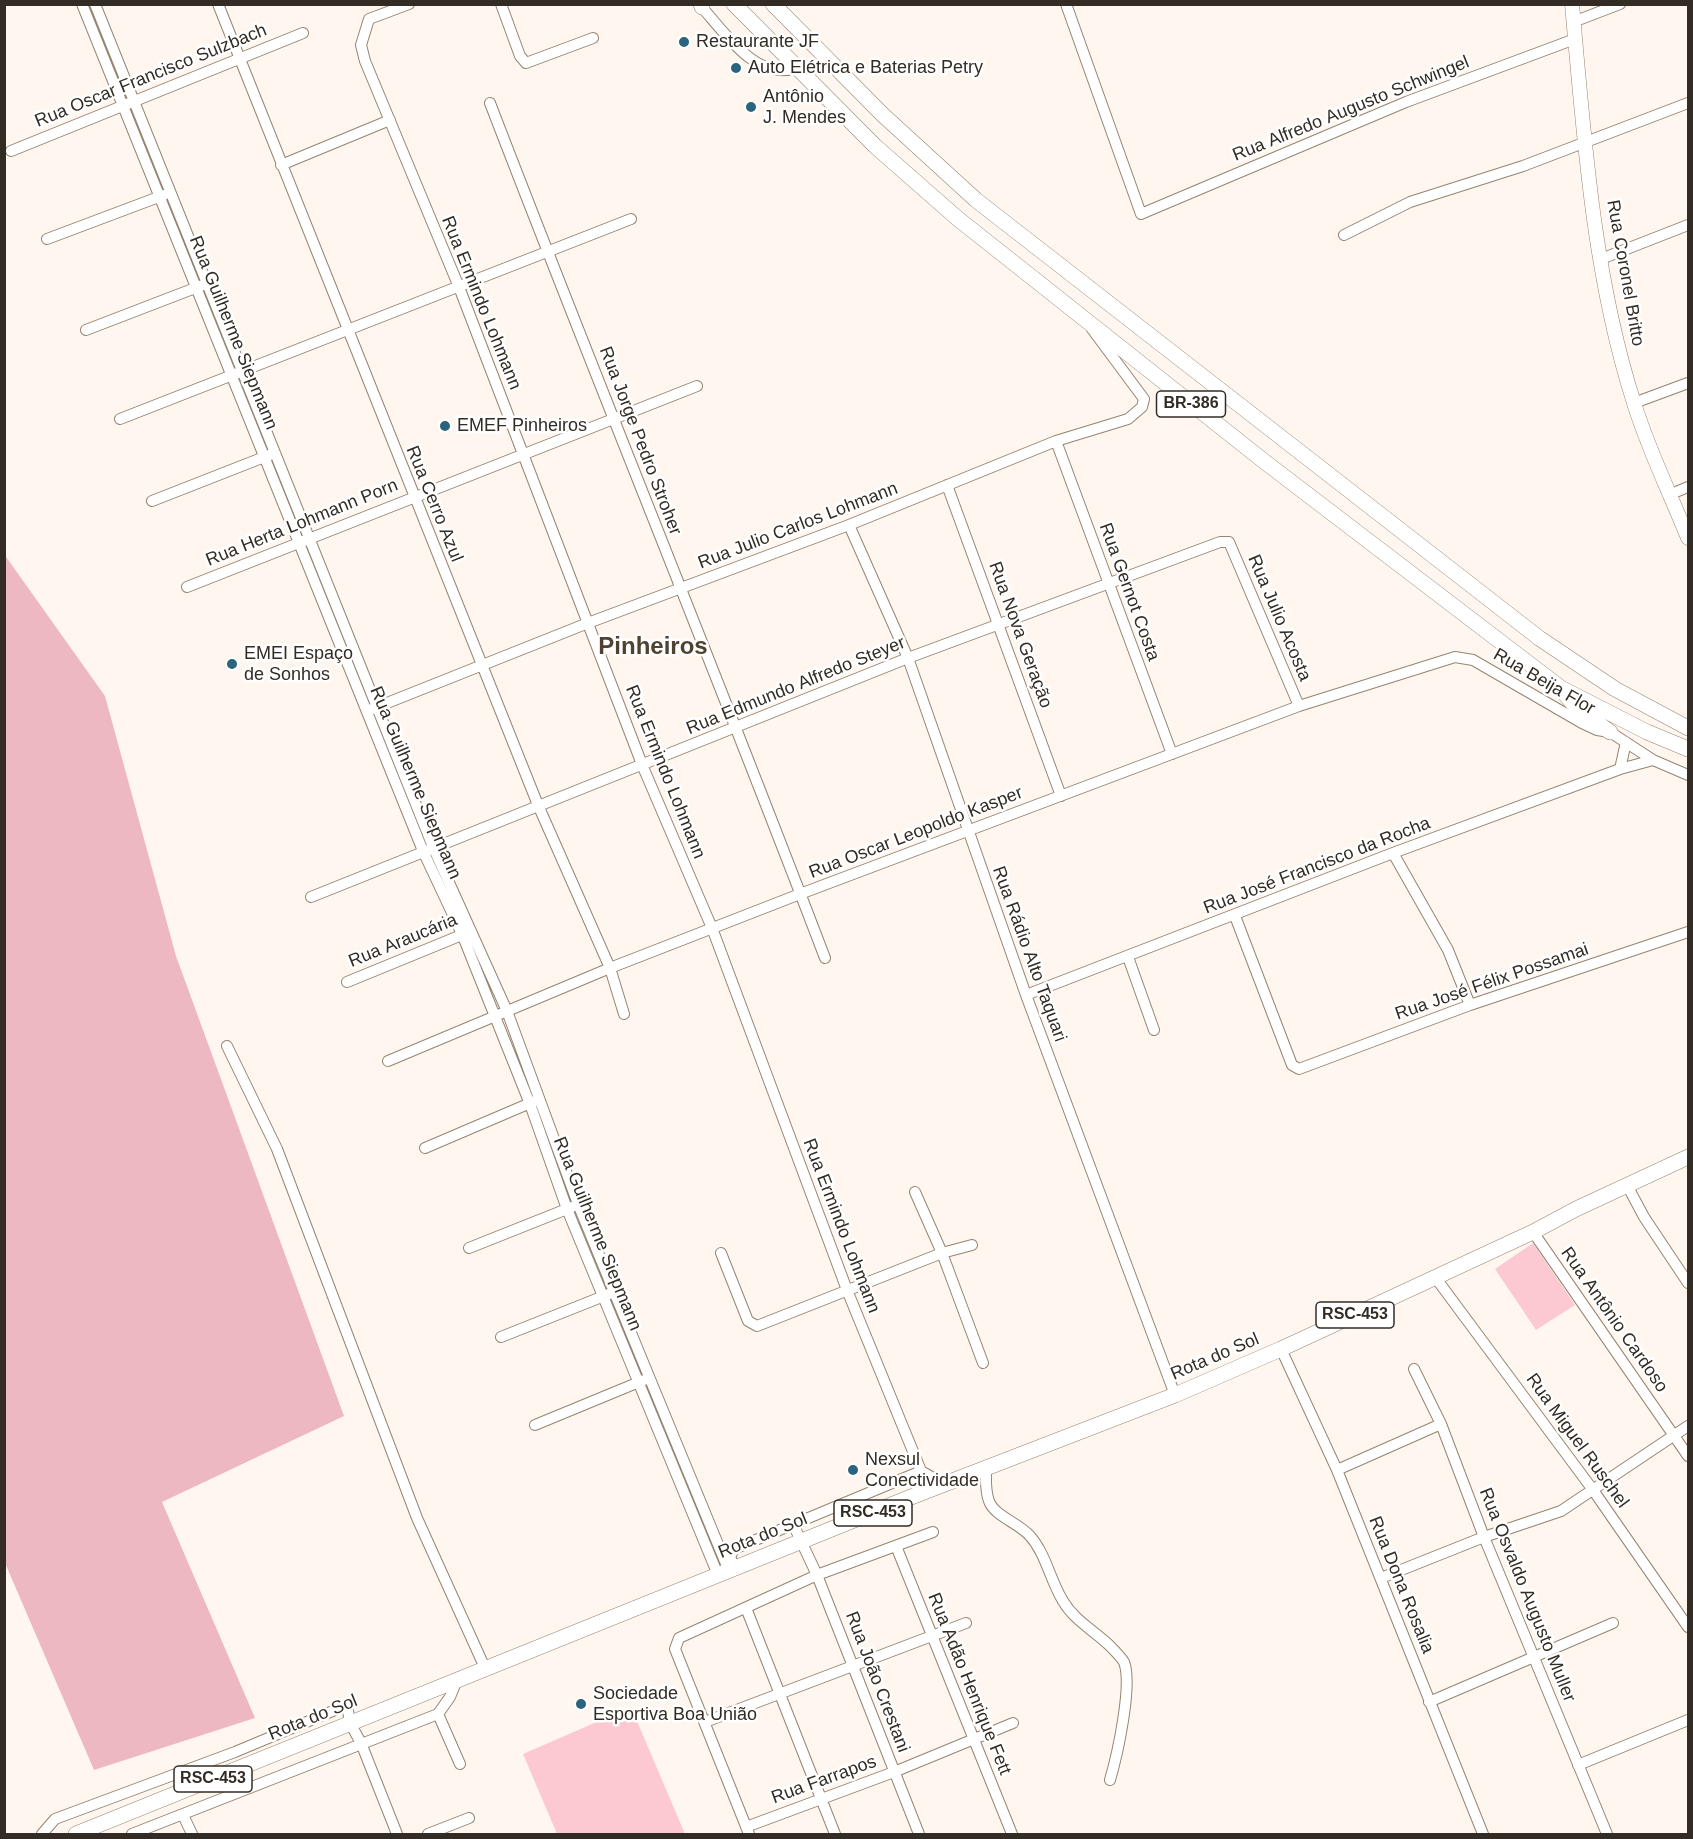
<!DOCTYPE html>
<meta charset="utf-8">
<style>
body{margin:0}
#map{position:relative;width:1693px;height:1839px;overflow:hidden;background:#fff7ef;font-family:Arial,sans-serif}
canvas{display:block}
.frame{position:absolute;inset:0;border:6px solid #332c24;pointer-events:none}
</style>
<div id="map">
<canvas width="1693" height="1839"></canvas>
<div class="frame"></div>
</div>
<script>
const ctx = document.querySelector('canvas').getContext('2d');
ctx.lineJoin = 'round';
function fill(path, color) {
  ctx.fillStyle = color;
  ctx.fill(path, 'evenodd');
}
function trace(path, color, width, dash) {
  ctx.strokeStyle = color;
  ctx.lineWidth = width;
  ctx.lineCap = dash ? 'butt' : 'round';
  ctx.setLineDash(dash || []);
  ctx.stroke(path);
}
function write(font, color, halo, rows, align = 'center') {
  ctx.font = font + ' Arial,sans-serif';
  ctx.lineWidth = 5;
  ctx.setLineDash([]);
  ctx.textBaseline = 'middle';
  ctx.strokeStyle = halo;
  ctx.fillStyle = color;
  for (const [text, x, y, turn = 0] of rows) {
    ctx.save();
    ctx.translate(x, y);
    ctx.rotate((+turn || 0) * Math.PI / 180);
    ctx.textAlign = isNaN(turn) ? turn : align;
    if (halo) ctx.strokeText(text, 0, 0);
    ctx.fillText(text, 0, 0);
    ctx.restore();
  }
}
const green = new Path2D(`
 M1533,1243l42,62 -39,25 -41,-61z
 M631,1707l54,127h-128l-34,-80z`);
const forest = new Path2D(`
 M4,554l101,142 71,260 168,460 -182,86 93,216 -161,52 -89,-207z`);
const minor = new Path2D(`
 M82,4l341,847 39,83 68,170 37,105 151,366
 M95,4l338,843 74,164 71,193 151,367
 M218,4l320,801 72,163 14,46
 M409,4l-40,15 -8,26 4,16 94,226 184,480 69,161 135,362 74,181
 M501,4l19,52 6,7 67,-25
 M699,4c24,26 57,78 96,64
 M1066,4l75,210 265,-112 169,-63
 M1573,22l47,-18
 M490,103c110,286 226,569 335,855
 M11,151l292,-118
 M281,165l109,-45
 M1344,235l66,-33 113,-36 165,-63
 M47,239l117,-44
 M1601,259l87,-34
 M86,330l117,-45
 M1634,403l54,-20
 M120,419l511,-200
 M1056,441l116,313
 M947,485l114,311
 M1671,494l17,-7
 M152,501l120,-47
 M849,525l59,133 118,337 149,400
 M187,587l510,-201
 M372,709l216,-86 261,-98 207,-84 72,-22 14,-12 2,-8 -52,-70
 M1620,769l6,-27
 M1393,853l55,97 22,55
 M311,897l597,-239 312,-116h9l70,164
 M1235,916l57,149 7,4 171,-64 218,-73
 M1128,957l26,73
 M347,982l122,-50
 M1026,995l367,-142 227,-84 33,-9
 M227,1046l50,103 140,369 68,150
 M388,1061l222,-93 190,-74 499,-188 156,-49 18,3 109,63 15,7 13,2 43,28 35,15
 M425,1148l110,-47
 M1628,1187l16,30 44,66
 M915,1192l27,61 41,110
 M1533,1232l155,224
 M469,1248l103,-41
 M721,1253l27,68 9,5 185,-73 30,-8
 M1435,1277l158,213 95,137
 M501,1337l108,-43
 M1281,1349l56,121 146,364
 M1414,1369l27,55 43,113 123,297
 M535,1425l109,-45
 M986,1469c0,10 -1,22 3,32 5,15 30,22 41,35 16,18 20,44 33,65 11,19 30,29 46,44 4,4 12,12 15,17 9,23 -7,94 -14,118
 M1337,1470l104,-46
 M921,1471l23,13
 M793,1524l24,51 102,259
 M896,1546l116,288
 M734,1566l-4,-9 4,-8 187,-78
 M1381,1578l103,-41 77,-26 127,-85
 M746,1608l89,226
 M1429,1702l184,-79
 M438,1714l22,50
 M705,1722l261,-99
 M1578,1765l110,-45
 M183,1815l9,19
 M746,1827l148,-55 119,-49
 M42,1834l13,-15 180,-67 112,-47 3,18 11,20 36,91
 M132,1834l306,-120 12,-17 7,-17
 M428,1834l41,-16
 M749,1834l-74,-185 4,-11 138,-63 116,-43`);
const major = new Path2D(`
 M1572,4c12,133 21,271 62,399 14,46 36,90 54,135`);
const highway = new Path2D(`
 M701,4l1,3
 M734,4l141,142 82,72 308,244 296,226 86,44 41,17
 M773,4l110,111 93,85 563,438 76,51 73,39
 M1564,693l12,14 34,25
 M76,1834l835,-337 264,-102 106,-46 252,-117 43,-23 112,-52`);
const markers = [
 [684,42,6,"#2a657d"],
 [736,68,6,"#2a657d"],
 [751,107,6,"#2a657d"],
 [445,426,6,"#2a657d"],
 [232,664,6,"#2a657d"],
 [853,1470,6,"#2a657d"],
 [581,1704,6,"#2a657d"]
];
const shields = [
 [1191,404,69],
 [1355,1315,78],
 [873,1513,78],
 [213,1779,78]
];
const shieldNames = [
 ["BR-386",1191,404],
 ["RSC-453",1355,1315],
 ["RSC-453",873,1513],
 ["RSC-453",213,1779]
];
const poiNames = [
 ["Restaurante JF",696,42],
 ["Auto Elétrica e Baterias Petry",748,68],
 ["Antônio",763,97],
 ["J. Mendes",763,118],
 ["EMEF Pinheiros",457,426],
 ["EMEI Espaço",244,654],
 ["de Sonhos",244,675],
 ["Nexsul",865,1460],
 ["Conectividade",865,1481],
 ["Sociedade",593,1694],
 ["Esportiva Boa União",593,1715]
];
const streetNames = [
 ["Rua Oscar Francisco Sulzbach",151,76,-22],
 ["Rua Alfredo Augusto Schwingel",1351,109,-22],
 ["Rua Coronel Britto",1625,273,80],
 ["Rua Ermindo Lohmann",481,303,68],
 ["Rua Guilherme Siepmann",233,333,68],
 ["Rua Jorge Pedro Stroher",640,441,69],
 ["Rua Cerro Azul",434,504,68],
 ["Rua Herta Lohmann Porn",302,523,-22],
 ["Rua Julio Carlos Lohmann",798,526,-21],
 ["Rua Gernot Costa",1129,592,70],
 ["Rua Julio Acosta",1279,618,67],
 ["Rua Nova Geração",1020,635,70],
 ["Rua Beija Flor",1544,682,30],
 ["Rua Edmundo Alfredo Steyer",796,686,-22],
 ["Rua Ermindo Lohmann",665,772,68],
 ["Rua Guilherme Siepmann",415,783,67],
 ["Rua Oscar Leopoldo Kasper",916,833,-21],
 ["Rua José Francisco da Rocha",1317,866,-21],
 ["Rua Araucária",403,941,-22],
 ["Rua Rádio Alto Taquari",1029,954,70],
 ["Rua José Félix Possamai",1492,982,-19],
 ["Rua Ermindo Lohmann",841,1226,69],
 ["Rua Guilherme Siepmann",597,1234,68],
 ["Rua Antônio Cardoso",1614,1320,55],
 ["Rota do Sol",1215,1357,-23],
 ["Rua Miguel Ruschel",1577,1441,54],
 ["Rota do Sol",763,1536,-22],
 ["Rua Dona Rosalia",1401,1585,68],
 ["Rua Osvaldo Augusto Muller",1527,1595,68],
 ["Rua João Crestani",877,1682,69],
 ["Rua Adão Henrique Fett",969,1684,68],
 ["Rota do Sol",313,1718,-22],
 ["Rua Farrapos",824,1780,-20]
];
const districtNames = [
 ["Pinheiros",653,647]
];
fill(green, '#fcc9d2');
fill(forest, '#eeb8c2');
trace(minor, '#958471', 12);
trace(major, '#958471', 15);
trace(highway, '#958471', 16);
trace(minor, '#fff', 10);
trace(major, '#fff', 14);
trace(highway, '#fff', 15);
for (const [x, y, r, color] of markers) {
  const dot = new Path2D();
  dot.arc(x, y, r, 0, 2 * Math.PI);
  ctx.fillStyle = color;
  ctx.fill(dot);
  trace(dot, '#fff', 2);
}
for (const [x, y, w] of shields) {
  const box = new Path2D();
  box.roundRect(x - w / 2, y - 13, w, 26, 4.5);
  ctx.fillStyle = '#fff';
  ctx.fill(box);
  trace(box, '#332c24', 1.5);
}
write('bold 16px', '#332c24', null, shieldNames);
write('18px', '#332c24', '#fff', poiNames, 'left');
write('18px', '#332c24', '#fff', streetNames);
write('bold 24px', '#504130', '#fff', districtNames);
</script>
